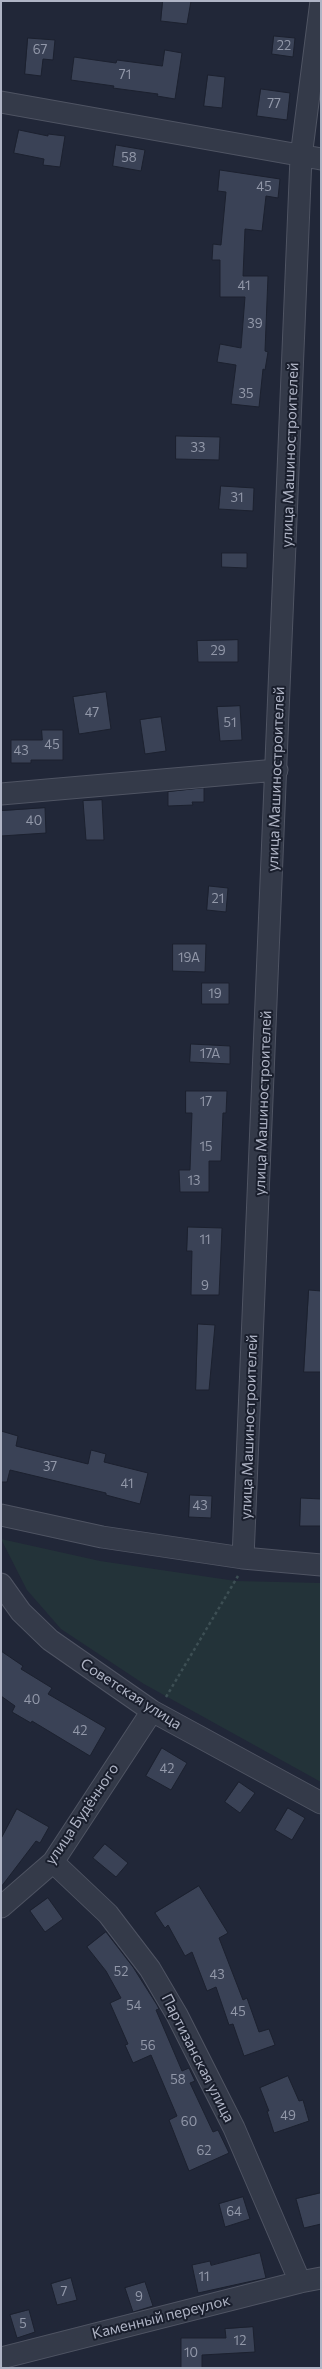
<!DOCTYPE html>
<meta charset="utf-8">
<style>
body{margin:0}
#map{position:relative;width:322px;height:2369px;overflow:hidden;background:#212738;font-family:Commissioner,sans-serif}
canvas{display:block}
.frame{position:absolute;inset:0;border:2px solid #afb4c5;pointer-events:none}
</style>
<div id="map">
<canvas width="322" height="2369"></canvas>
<div class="frame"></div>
</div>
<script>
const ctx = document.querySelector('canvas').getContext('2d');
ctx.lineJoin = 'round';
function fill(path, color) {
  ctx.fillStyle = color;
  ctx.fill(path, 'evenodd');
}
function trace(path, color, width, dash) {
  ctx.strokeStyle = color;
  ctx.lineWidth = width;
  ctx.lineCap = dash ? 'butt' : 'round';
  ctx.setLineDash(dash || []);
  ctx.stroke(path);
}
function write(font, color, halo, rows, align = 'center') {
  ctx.font = font + ' Commissioner,sans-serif';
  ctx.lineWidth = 4;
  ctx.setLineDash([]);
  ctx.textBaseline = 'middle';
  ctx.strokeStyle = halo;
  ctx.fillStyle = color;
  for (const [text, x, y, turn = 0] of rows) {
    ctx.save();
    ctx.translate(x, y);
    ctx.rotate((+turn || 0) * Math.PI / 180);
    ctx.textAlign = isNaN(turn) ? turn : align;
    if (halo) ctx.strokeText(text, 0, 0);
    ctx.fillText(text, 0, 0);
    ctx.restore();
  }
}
const green = new Path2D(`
 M1,1539l99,22 136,20 85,2v199l-177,-98 -83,-55 -34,-39z`);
const building = new Path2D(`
 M163,1h28l-4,23 -26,-3z
 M274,36l21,2 -2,19 -21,-3z
 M28,38l27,2 -2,20 -10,-1 -2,17 -16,-2z
 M165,50l17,3 -7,46 -18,-3 1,-2 -45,-6 1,-2 -43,-6 3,-23 42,6 1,-3 45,6z
 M208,75l17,2 -3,31 -18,-2z
 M261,89l29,4 -3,27 -30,-4z
 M19,130l29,6v-2l17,2 -5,31 -17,-2 1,-6 -30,-6z
 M116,145l29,5 -4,21 -28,-5z
 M220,170l60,9 -2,19 -12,-2 -4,35 -17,-2 -2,47h25l-3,75 3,1 -3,18 -2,-1 -4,38 -28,-3 5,-39 -19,-3 3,-18 21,4 4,-51h-25v-37h-8l1,-16 8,1 5,-53 -8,-1z
 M176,436l44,1 -1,23 -43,-1z
 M221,486l33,2 -1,23 -34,-2z
 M222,553h25v15l-25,-1z
 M238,640v22h-40l-1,-21z
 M106,692l5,37 -32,5 -6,-37z
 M240,706l2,34 -22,1 -3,-34z
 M161,717l5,34 -21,3 -5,-34z
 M42,730h21v30h-32v3h-20v-23h31z
 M204,788v14h-12l1,3 -25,1v-14z
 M102,800l2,40h-18l-3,-39z
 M45,808l1,25 -45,3v-25z
 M209,886l19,2 -2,24 -19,-2z
 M173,944h33l-1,28 -32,-1z
 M202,983h27v21h-27z
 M191,1044l39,2v18l-40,-2z
 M186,1091h41l-1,22h-3l-2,48h-12v31h-29l-1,-22h11l2,-57h-6z
 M188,1227l34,1 -3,67h-28l1,-44h-5z
 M309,1290l12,1v81h-17z
 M198,1324l17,1 -6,65h-13z
 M1,1431l17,5 -2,10 72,18 3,-14 15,4 -2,8 44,11 -8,31 -34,-9v-2l-96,-23 -3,12h-6z
 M190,1495l22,1 -1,22 -22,-1z
 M301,1498l20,1v27h-21z
 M1,1651l22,15 -2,3 31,19 -4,6 58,34 -16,28 -58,-35 -1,2 -19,-11 3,-6 -14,-10z
 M162,1748l25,15 -16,27 -25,-14z
 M239,1782l16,11 -15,20 -15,-11z
 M288,1808l17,10 -13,22 -17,-10z
 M17,1809l32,18 -9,16 -4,-2 -35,46v-48z
 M105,1844l23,19 -12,14 -23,-19z
 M199,1886l29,47 -9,5 24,62 4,-2 12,34 10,-3 6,16 -31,11 -11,-32 -4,1 -13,-38 -9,4 -15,-39 -7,4 -17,-31 -3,3 -10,-15z
 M48,1898l15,21 -18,13 -15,-21z
 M106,1932l27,35 24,38 2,4 -3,1 26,61 7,-3 6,13 -5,2 23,49 5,-2 11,23 -40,18 -20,-51 8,-4 -26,-61 -18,8 -8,-18 3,-1 -18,-41 11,-5 -15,-27 -19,-24z
 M288,2076l11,25 4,-1 6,21 -35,12 -7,-22h2l-9,-23z
 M321,2193v31l-17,4 -8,-29z
 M243,2197l7,22 -25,8 -6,-23z
 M260,2253l6,25 -68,15 -6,-28 18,-4 1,4z
 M71,2278l6,22 -20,5 -6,-21z
 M145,2282l8,24 -20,6 -8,-24z
 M29,2310l6,22 -18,6 -7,-23z
 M253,2327l2,25 -53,3v13h-21v-30h45l-1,-9z`);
const path = new Path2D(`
 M166,1697l72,-121`);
const minor = new Path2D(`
 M1,102l320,57
 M1,794l276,-24
 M1,1515l101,22 141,21 78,7
 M243,1558l58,-1401 20,-156
 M1,1584l20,28 29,28 102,71 169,92
 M53,1862l55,52 42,55 27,46 57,113 66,154
 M1,1907l52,-45 99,-151
 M1,2358l299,-76 21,-4`);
const numberNames = [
 ["22",284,46],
 ["67",40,50],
 ["71",125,75],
 ["77",274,104],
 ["58",129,158],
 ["45",264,187],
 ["41",244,286],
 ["39",255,324],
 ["35",246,394],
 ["33",198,448],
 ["31",237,498],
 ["29",218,651],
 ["47",92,713],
 ["51",230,723],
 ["45",52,745],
 ["43",21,751],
 ["40",34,821],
 ["21",218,899],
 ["19А",189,958],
 ["19",215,994],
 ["17А",210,1054],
 ["17",206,1102],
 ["15",206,1147],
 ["13",194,1181],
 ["11",205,1240],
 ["9",205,1286],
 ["37",50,1467],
 ["41",127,1484],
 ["43",200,1506],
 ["40",32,1700],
 ["42",80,1731],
 ["42",167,1769],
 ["52",121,1972],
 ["43",217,1975],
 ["54",134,2006],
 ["45",238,2012],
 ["56",148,2046],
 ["58",178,2080],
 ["49",288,2116],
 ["60",189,2122],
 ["62",204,2151],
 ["64",234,2212],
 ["11",204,2277],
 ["7",64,2292],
 ["9",139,2297],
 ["5",23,2324],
 ["12",240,2341],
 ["10",191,2353]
];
const streetNames = [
 ["улица Машиностроителей",290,455,-88],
 ["улица Машиностроителей",276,779,-88],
 ["улица Машиностроителей",263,1103,-88],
 ["улица Машиностроителей",249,1427,-88],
 ["Советская улица",131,1694,33],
 ["улица Будённого",82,1814,-56],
 ["Партизанская улица",198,2058,63],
 ["Каменный переулок",161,2317,-14]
];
fill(green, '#233339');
fill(building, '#3a4256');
trace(building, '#1c212f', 1);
trace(minor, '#4f5463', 23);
trace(path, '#3d4f54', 2.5, [3, 3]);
trace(minor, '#343a49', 21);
write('13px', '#9298a9', null, numberNames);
write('15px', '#afb4c5', '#1a1f2d', streetNames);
</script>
